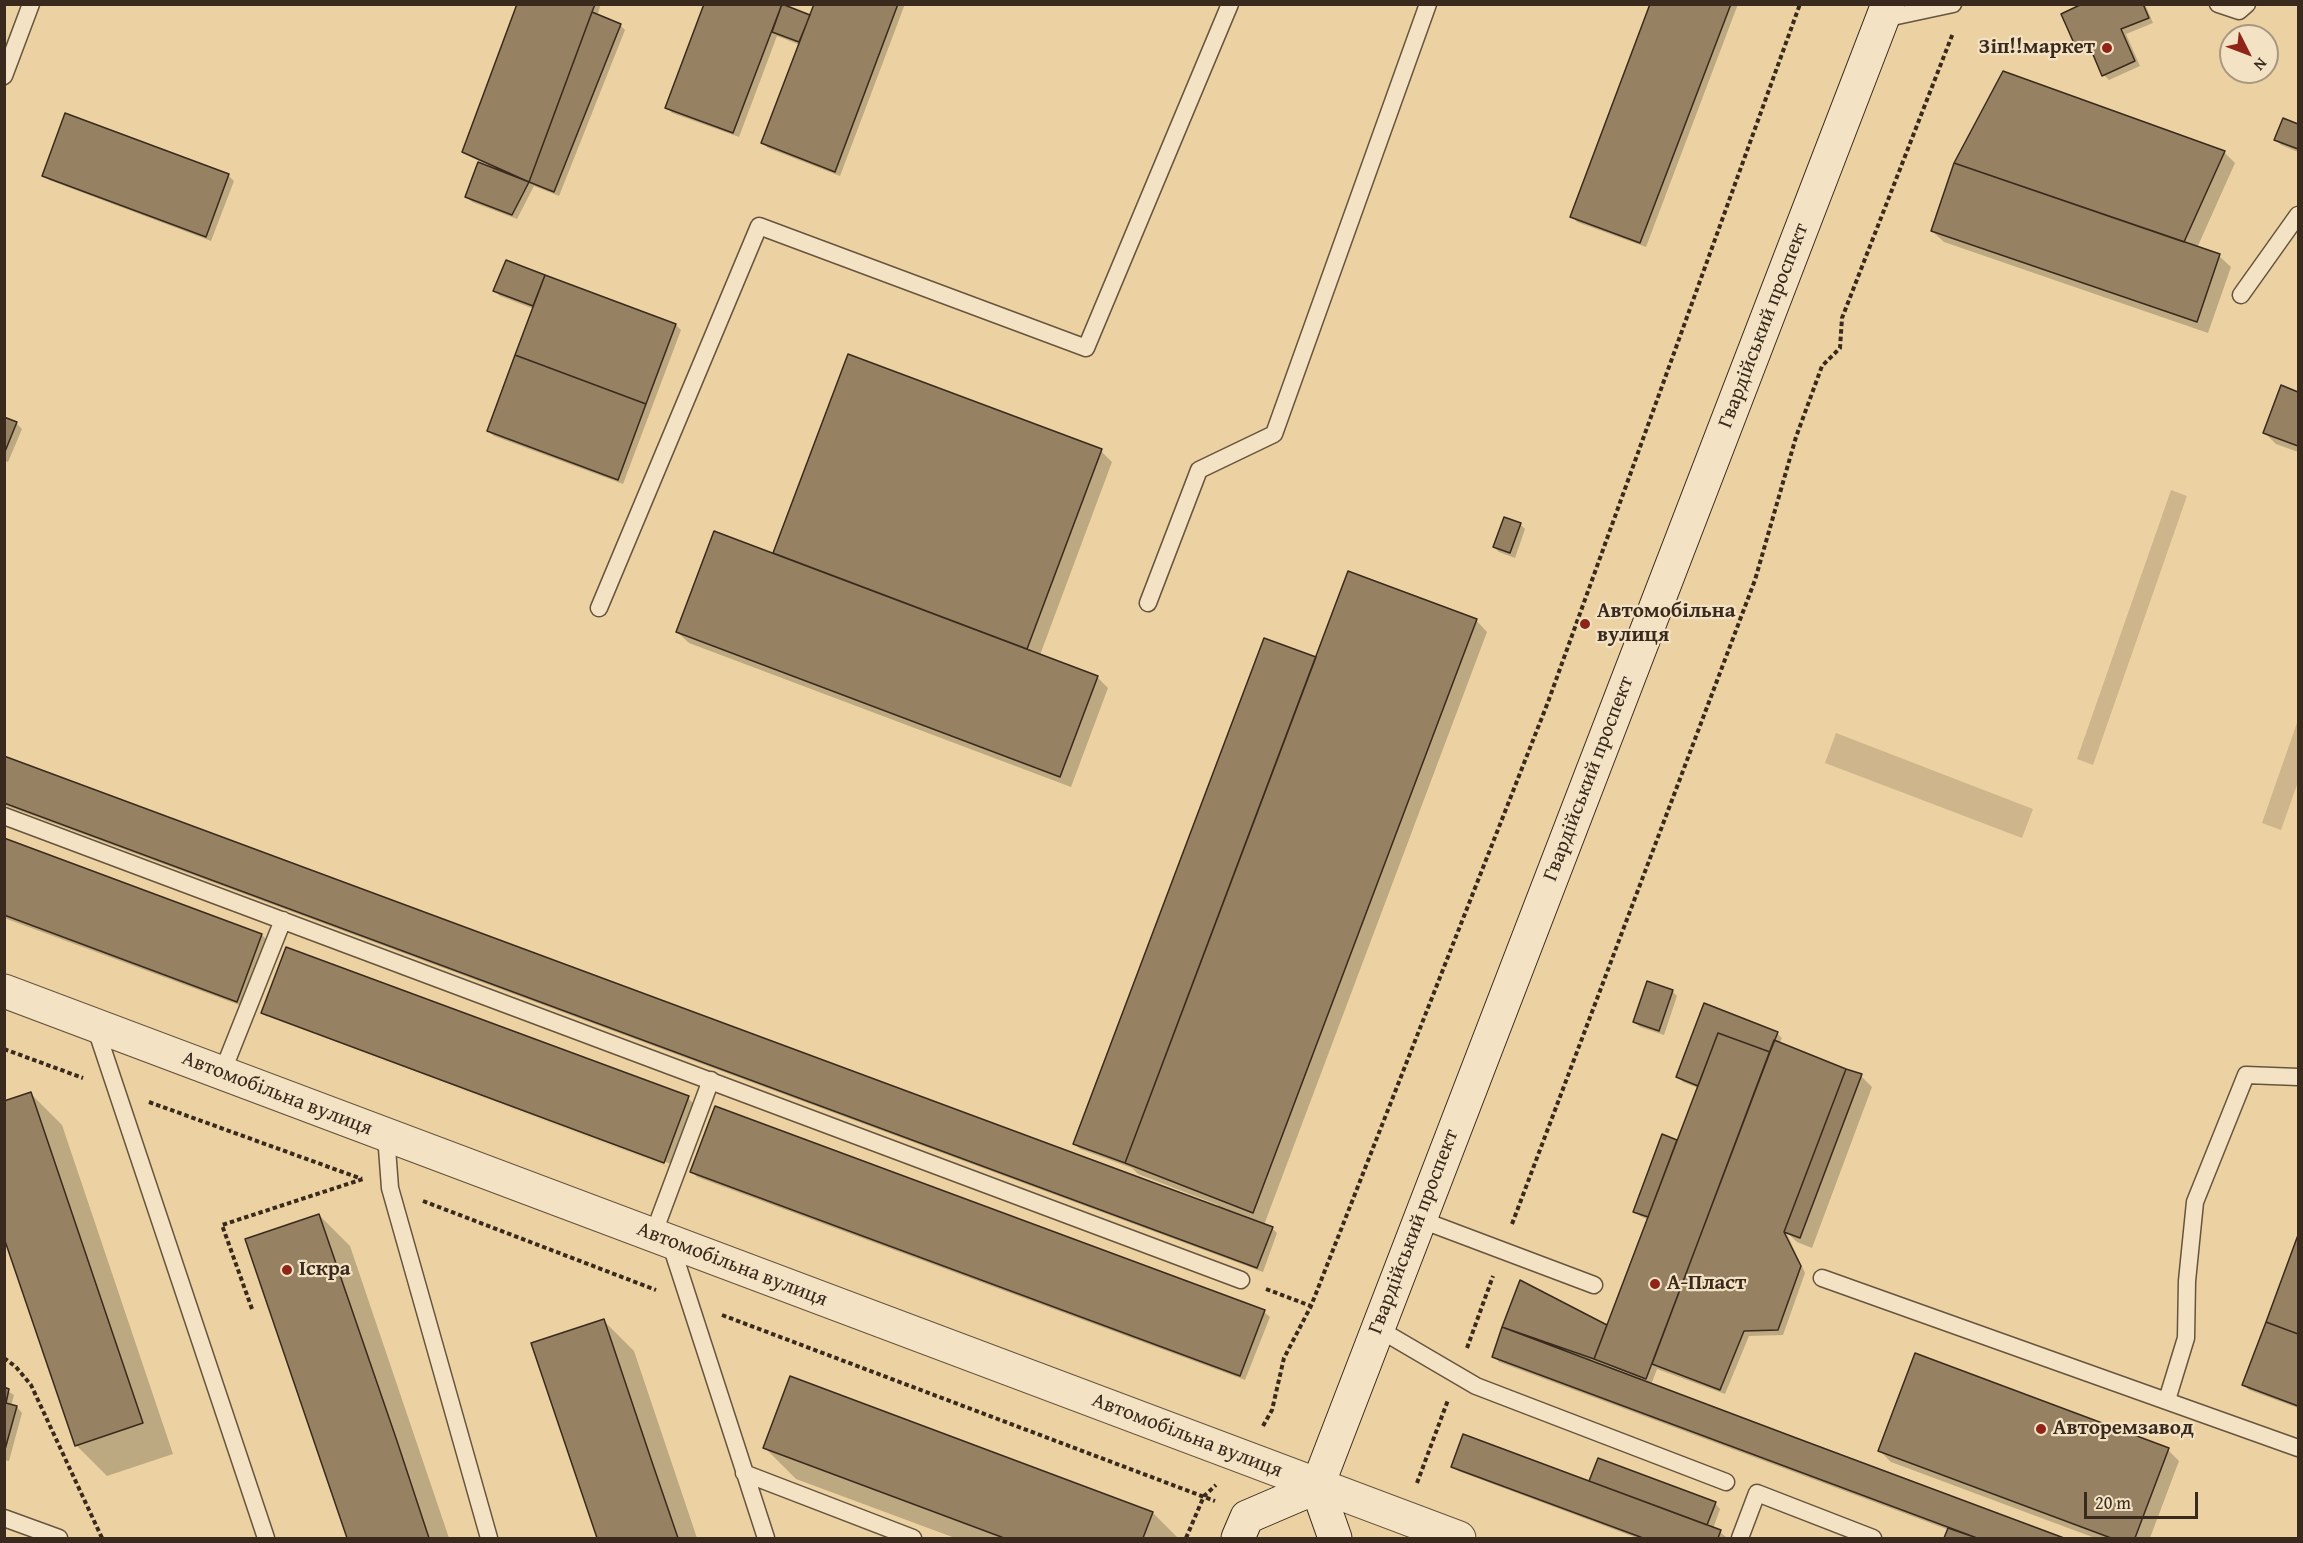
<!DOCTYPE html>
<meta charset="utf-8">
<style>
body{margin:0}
#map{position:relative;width:2303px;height:1543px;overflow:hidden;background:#ecd2a2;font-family:"Gentium Book Plus",serif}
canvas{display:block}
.frame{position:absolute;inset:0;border:6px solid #392a1d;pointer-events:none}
.north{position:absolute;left:2219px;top:24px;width:60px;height:60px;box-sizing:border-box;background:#f3e2c3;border:2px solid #a99881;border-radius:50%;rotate:132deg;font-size:16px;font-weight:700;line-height:24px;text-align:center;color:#392a1d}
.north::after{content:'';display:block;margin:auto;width:21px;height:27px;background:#8f2418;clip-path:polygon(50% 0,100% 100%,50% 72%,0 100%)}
.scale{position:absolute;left:2084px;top:1492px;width:114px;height:27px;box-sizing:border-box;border:3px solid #392a1d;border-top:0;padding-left:8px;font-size:18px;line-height:21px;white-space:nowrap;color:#392a1d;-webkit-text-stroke:4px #f3e2c3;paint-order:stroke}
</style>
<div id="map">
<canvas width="2303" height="1543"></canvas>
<div class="frame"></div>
<div class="north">N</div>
<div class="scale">20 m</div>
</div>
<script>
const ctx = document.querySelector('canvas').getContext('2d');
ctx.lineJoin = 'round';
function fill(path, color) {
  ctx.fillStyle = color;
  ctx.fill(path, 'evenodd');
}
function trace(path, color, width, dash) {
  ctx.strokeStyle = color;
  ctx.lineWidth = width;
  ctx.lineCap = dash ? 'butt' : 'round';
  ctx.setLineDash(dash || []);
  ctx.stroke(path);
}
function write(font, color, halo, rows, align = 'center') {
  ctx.font = font + ' "Gentium Book Plus",serif';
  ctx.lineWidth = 4.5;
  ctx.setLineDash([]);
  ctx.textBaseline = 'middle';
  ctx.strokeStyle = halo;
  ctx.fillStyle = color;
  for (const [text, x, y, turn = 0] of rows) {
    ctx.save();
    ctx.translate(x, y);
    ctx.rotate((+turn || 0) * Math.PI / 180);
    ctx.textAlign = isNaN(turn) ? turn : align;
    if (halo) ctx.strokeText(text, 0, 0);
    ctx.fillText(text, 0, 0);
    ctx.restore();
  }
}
const green = new Path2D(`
 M2171,490l16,6 -94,269 -16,-6z
 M2298,720v62l-17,48 -19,-7z
 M1836,733l197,76 -11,29 -197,-75z`);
const shadow = new Path2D(`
 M519,4h82l-4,12 23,9 5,5 -66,166 -25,-10 -17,33 -45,-17 -6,-5 22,-32 -19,-9 -5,-5z
 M777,4l33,13 5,-13h90l-65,172 -72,-28 -5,-5 37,-98 -23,-9 -38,101 -67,-24 -5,-6z
 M1652,4h86l-92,243 -69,-25 -5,-6z
 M2085,4h60l8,19 -27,11 14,32 -31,14 -5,-5 -11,-25 -10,4 -5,-5z
 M66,114l163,62 5,5 -23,60 -162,-61 -5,-5z
 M2284,120l14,6v26l-17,-7 -5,-5z
 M2224,152l11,11 -38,85 22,8 12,11 -23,66 -264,-91 -12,-11z
 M506,262l170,63 5,5 -58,154 -129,-48 -6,-5 46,-122 -34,-13 -5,-5z
 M849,356l252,95 11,11 -72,193 57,22 11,11 -37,99 -382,-144 -12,-11 96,-77z
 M2282,387l16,6v59l-22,-8 -11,-11z
 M4,419l12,4 6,6 -14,33 -4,-1z
 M1520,524l5,5 -10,29 -16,-6 -5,-5z
 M1476,620l11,12 -223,593 8,3 5,5 -14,39 -1259,-467v-48l1212,451 2,-3 -80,-31 -6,-6 -52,-19 -5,-5 242,-485z
 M4,840l258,95 5,5 -25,66 -238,-88z
 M1672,991l5,5 -13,39 -24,-8 -6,-5z
 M263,1013l425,85 5,5 -22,61 -404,-150v3z
 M267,1017l403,150h-1z
 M1777,1033l5,5 -3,6 82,32 11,11 -60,161 -15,-6 -11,-10 19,41 -22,62 -34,1 -24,58 -68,-25 -6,16 409,153h-115l4,-8 -450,-168 -5,-6 27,-74 87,46 41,-108 -9,-4 -5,-5 28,-75 15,6 20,-54 -15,-6 -5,-5z
 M31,1094l31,31 111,329 -66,22 -31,-31z
 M716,1108l548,204 6,5 -25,63 -548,-203 -5,-5z
 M319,1215l31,31 99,292h-101l-101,-298z
 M2298,1239v169l-49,-18 -6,-6z
 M603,1320l31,31 63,187h-98l-66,-194z
 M4,1389l10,6 -3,11 6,1 5,6 -13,48 -5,-1z
 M765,1448l388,65 25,25h-223l-159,-59z
 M2168,1450l11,11 -29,77h-55l-204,-76 -11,-11z
 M1453,1466l137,17 125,20 5,6 -7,20 7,3 6,5 -89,1 -179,-67z`);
const building = new Path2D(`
 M517,4h78l-66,178 -67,-30z
 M704,4h78l-49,129 -68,-25z
 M782,4l28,11 -11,27 -27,-10z
 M814,4h84l-63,168 -74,-29z
 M1650,4h81l-91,239 -70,-26z
 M2082,4h61l6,14 -28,11 14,32 -33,15 -13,-31 -12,5 -16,-36z
 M592,12l29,12 -67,168 -25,-10z
 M2003,71l222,80 -41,91 -230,-79z
 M65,113l164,61 -23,63 -164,-61z
 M2283,118l15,6v25l-24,-9z
 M478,162l51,20 -17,33 -47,-18z
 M1954,163l266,91 -23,68 -266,-91z
 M506,260l39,15 -12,31 -40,-15z
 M545,275l131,49 -30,80 -131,-49z
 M848,354l254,95 -75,200 -254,-96z
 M515,355l131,49 -28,76 -131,-49z
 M2281,385l17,7v54l-35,-13z
 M4,417l13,5 -13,32z
 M1504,517l17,6 -11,30 -17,-6z
 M714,531l384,145 -38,101 -384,-145z
 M1348,571l129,48 -224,594 -128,-50z
 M1264,638l52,19 -191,506 -52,-19z
 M4,756l1269,471 -16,41 -1253,-465z
 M4,838l258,96 -25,68 -233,-87z
 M286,947l403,149 -25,67 -403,-150z
 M1647,981l26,9 -14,41 -26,-9z
 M1704,1003l74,29 -8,20 -52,-19 -20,53 -22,-9z
 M1718,1033l52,19 -124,327 -52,-20z
 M1774,1040l72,29 -62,163 17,34 -23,64 -34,1 -24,59 -68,-26z
 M1846,1069l16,5 -62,164 -16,-6z
 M31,1092l112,331 -68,23 -71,-208v-137z
 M715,1106l550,204 -25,66 -550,-204z
 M1662,1134l15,6 -29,77 -15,-5z
 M319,1214l78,227 32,97h-82l-102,-299z
 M2298,1235v99l-32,-12z
 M1520,1280l87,45 -13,34 -92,-32z
 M604,1319l48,143 26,76h-81l-66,-195z
 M2266,1322l32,12v72l-56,-21z
 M1502,1327l297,112 265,99h-87l-485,-181z
 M1915,1353l254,95 -34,90h-24l-233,-87z
 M790,1376l363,136 -10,26h-139l-241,-90z
 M4,1387l5,2 -3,14 11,3 -13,47z
 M1463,1434l126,47 132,49 -3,8h-75l-192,-71z
 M1598,1458l118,44 -9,23 -118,-44z
 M1948,1528l29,10h-33z`);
const path = new Path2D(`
 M4,1049l79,29
 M149,1102l213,77
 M423,1201l233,89
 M1512,1224l243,-644 41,-143 26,-71 18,-18 2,-30 111,-285
 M1266,1289l45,17
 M252,1309l-30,-84 141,-46
 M722,1315l493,186
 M1467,1348l26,-72
 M4,1358l12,9 15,18 71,153
 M1263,1426l9,-16 12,-52 27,-52 237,-604 252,-698
 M1417,1483l31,-83
 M1186,1538l18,-42 12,-11`);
const service = new Path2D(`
 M2218,4l21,7 8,-7
 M1883,19l70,-15
 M4,76l27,-72
 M2241,295l57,-80
 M1148,603l51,-133 75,-36 154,-430
 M599,608l160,-382 327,122 144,-344
 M4,816l1237,464
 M95,1026l171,512
 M222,1073l61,-153
 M386,1135l4,53 99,350
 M1419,1219l175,66
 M653,1235l58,-155
 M670,1242l96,296
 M1822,1278l476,170
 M1377,1328l99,58 250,96
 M2167,1400l19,-62 1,-57 8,-79 51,-127 52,2
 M744,1473l169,65
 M4,1518l55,20
 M1740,1538l17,-45 116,45`);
const minor = new Path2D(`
 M4,991l1455,547`);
const secondary = new Path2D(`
 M1238,1538l9,-21 70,-30
 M1335,1538l-18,-51 571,-1483`);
const markers = [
 [2107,48,6,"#8f2418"],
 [1585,624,6,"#8f2418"],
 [287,1270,6,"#8f2418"],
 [1655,1284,6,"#8f2418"],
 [2041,1429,6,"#8f2418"]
];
const poiNames = [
 ["Зіп!!маркет",2095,48,"right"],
 ["Автомобільна",1597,612],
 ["вулиця",1597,636],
 ["Іскра",299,1270],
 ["А-Пласт",1667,1284],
 ["Авторемзавод",2053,1429]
];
const streetNames = [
 ["Гвардійський проспект",1764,326,-69],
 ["Гвардійський проспект",1589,779,-69],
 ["Автомобільна вулиця",277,1094,21],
 ["Гвардійський проспект",1414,1232,-69],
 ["Автомобільна вулиця",732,1265,21],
 ["Автомобільна вулиця",1187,1436,21]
];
fill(green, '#ceb58b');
fill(shadow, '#0003');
fill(building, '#968162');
trace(building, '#392a1d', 1.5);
trace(service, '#66543e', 19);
trace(minor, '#66543e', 35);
trace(secondary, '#392a1d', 35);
trace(path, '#392a1d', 4, [4.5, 3]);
trace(service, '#f3e2c3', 16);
trace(minor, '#f3e2c3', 33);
trace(secondary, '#f3e2c3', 33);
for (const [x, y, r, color] of markers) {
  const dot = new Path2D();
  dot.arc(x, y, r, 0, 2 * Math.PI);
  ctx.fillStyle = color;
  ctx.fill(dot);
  trace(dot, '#f3e2c3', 2);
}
write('bold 21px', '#392a1d', '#f3e2c3', poiNames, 'left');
write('21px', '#392a1d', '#f3e2c3', streetNames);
</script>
